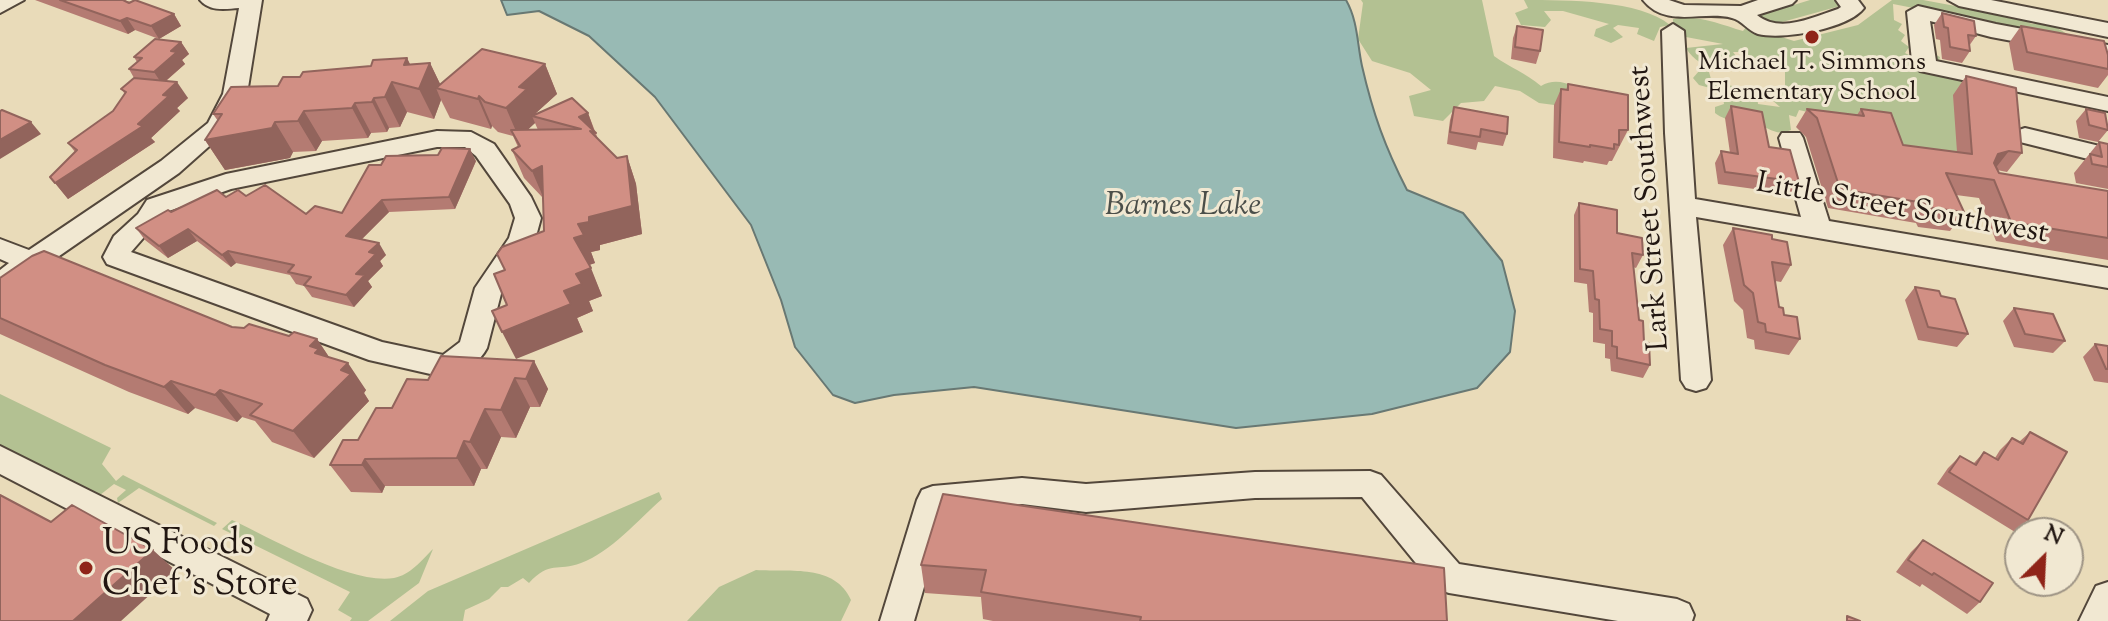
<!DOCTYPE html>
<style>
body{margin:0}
#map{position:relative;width:2108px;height:621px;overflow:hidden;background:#e9dbb9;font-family:"Sorts Mill Goudy",serif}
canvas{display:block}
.north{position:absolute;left:2004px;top:517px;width:80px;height:80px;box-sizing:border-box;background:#f1e8d2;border:2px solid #9e9485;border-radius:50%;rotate:24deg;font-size:22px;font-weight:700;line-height:32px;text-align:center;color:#211611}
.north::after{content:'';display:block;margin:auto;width:28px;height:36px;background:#8f2418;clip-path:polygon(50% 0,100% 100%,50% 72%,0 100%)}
</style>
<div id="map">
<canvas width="2108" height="621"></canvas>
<div class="north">N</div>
</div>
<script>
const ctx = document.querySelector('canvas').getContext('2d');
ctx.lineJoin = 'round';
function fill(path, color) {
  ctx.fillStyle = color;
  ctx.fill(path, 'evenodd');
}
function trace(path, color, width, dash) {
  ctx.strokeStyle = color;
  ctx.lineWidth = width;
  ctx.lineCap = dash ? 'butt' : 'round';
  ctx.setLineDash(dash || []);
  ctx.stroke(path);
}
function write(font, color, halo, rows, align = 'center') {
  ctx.font = font + ' "Sorts Mill Goudy",serif';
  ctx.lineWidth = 6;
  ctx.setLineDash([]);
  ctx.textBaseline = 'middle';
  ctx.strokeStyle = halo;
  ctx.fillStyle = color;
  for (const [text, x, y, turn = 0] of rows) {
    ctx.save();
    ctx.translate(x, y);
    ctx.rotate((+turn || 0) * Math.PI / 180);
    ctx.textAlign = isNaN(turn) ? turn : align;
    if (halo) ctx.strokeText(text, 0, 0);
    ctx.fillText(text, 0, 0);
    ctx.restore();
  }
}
const green = new Path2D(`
 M1361,0h121l12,56c15,11 32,17 47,30 16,-10 34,-1 47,10l-26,10 -23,-3 -19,-12 -25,-5 -11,15 -23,2 -18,18 -29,-5 -5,-20 22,-6 -21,-17 -38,-12 -14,-22 5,-36z
 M1524,0c44,0 116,0 146,25l-10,2 -6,14 -17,-7 2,-6 -21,-3 -5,3 10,9 -12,6 -17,-7 2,-7 13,-5 -46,-13h-19l7,9 -6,7 -24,-2 -6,-12 13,-5z
 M1810,0h24l6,6 -65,18 -17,-8z
 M1892,0h31l97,18 12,6c18,-5 24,5 38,11 11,4 22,4 33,10l-210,-41 1,16 8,4 -4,6 7,5 -4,6 8,6 -4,6 10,5 13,-7 12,6 -2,6 21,10 6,15 2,81 -142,-53 -26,-6 -3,7 -7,-2 2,15c-16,7 -22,-3 -37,-7 -15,-4 -26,0 -39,-10v-6l9,-3 -2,-12h3l-26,-7 -6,-7 6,-7 10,1 2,7c15,8 30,6 46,16l1,9 22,3 -15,-13 20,-5v-20c-15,-11 -27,-5 -42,-17h-10l6,8c-19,13 -41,8 -53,-12l37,-4 -37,-7 -13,-9v-9c24,-5 47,5 70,12l4,-5 47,15 64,-16z
 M0,394l111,54 -9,16 14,17 7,-6 94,48 -3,3 -75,-38 -21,15 -1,-5 9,-8 -12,-6 -14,11 -100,-49z
 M659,492l3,7c-24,21 -51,53 -81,64 -24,9 -31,-3 -52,20l-6,-5 -15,9h-7l-12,12 -24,11 -2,11h-73l38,-30z
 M232,520c41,19 119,65 162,58 16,-3 28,-18 39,-29l-14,34 -51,38h-18l2,-3 -14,-8 12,-18 -128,-63z
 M756,570c35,2 79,-6 95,30l-10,21h-154l32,-34z`);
const water = new Path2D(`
 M501,0h845c12,21 11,43 16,66 11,48 23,81 45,124l56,23 39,48 13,50 -5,41 -33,36 -105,26 -136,14 -262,-41 -80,8 -39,8 -22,-8 -38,-48 -14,-47 -30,-75 -96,-128 -66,-61 -50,-25 -32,4z`);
const minor = new Path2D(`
 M0,0h24l-24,13z
 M200,0h62l-15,94 -7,18 -16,21 -45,40 -169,117 -10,3v-23l9,-7 -9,-4v-20l29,11 132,-89 47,-38 15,-29 16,-86c-13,1 -29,4 -39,-8z
 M1643,0h26l15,5 57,1 17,-6h38l-4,4 -35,11c23,19 56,2 81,-6l3,-2 -5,-7h22l6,8c-16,21 -81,32 -106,26 -10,-3 -16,-14 -26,-16 -29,-8 -66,11 -89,-18z
 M1948,0h43l117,23v14l-149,-31z
 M1918,6l78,18 112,21v14l-117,-22 -61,-16 6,40 172,36v14l-188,-40 -8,-10 -5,-49z
 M1673,24l11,7 11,168 106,18 -22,-79 3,-5h18l3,5 26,83 279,47v20l-412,-71 15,163 -5,8 -10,3 -10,-3 -5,-8 -16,-247 -3,-102z
 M2025,128l83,20v16l-92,-23 -3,-5 3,-5z
 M437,131l34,1 23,12 37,53 10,21 -6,22 -33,50 -15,58c-7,14 -24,25 -39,30l-79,-18 -262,-96 -4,-7 11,-21 24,-22 9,-14 79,-26zM437,147h28l11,9 34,48 5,14 -6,20 -34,50 -15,54 -17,13 -61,-13 -251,-90 35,-40 65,-23z
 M0,446l307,153 5,11 -5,11h-40l3,-7 -270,-140z
 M1370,471l11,4 78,89 218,35 12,5 5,11 -2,6h-74l-169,-28 -12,-4 -75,-92 -107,1 -169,14 -64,-8 -76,8 -32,109h-34l37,-121 5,-10 11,-4 89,-8 64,6 169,-12z
 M2108,582v39h-29l17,-35z`);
const wall = new Path2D(`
 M35,0h88l51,14 7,12 -22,13 -24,-9 -7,4z
 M1942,13l34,23 -7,10 1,5 -8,12 -20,-4 -2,-19 -4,-1 -2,-14z
 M1517,26l23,25 -4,13 -25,-5 2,-21z
 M2021,26l87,29v20l-10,13 -84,-18 -5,-27z
 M181,42l8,12 -7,6 3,4 -19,17 22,17 -11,10 3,3 -29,27 4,4 -87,57 -18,-22 25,-25 -7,-9 45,-32 12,-17 -4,-5 13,-11 -5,-9 8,-7 -3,-5z
 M407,58l3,6 20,-1 10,21 105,-20 12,30 -21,19 1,1 51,-1 10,26 19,19 10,-2 9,28 6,50 -42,11v5l-9,2 4,11 -6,2 13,31 -13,5 4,10 -16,7 6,14 -76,-27 -2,-35 39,-39 -1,-33 -19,-20 -12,-28 6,-3 -5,-11 -15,-4 -6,-6 -1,3 -41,-11 -9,-18 -7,19 -27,-7 -7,15 -11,1 -2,4 -16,1 -3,5 -46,3 -6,10 -23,1 -3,6 -65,12 -20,-30 13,-19 -5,-7 65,-28 22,-9 71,-11zM535,123l3,7h-11z
 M1966,76l56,77 -15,19 -10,-2 2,3 109,18v69l-112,-19 -17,-43 -23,-3 8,17 -14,19 -32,-4 -2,-4 -88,-15 -22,-71 -10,-10 11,-18 50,6 4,-6 42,36 54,7 -4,-57z
 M1568,84l60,46 -16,31h-3l-2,4 -23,-4 -1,2 -30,-5 1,-53 7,-16 5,1z
 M1731,106l38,41 30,35 -8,12 -73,-10 -3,-21 6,-12 9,2 -5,-35z
 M1454,107l53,27 -4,12 -25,-4 -2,8 -29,-6 3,-24z
 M2086,109l22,21 -10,12 -19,-4 -3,-17z
 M2099,142l9,2v45l-32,-6 -2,-10z
 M476,161l-21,48 -66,3 -27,27 24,16 -6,6 3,5 -15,15 4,6 -18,20 -42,-10 -8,-11 -8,-2 -6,-9 -54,-12 -5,4 -34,-26 -29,17 -23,-18 -9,-12 35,-16 55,-15 20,-1 60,18 36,-1z
 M1579,203l64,52 -7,13 -3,-1 6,53 11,45 -7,13 -32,-7 -1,-12 -5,-1v-14l-12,-2v-29l-4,-1 -2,-28 -13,-2v-67z
 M1733,228l39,11 19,26 -10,17 -6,-1 4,26 21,32 -11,16 -34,-6 -1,-9 -7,-2 -4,-28 -9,-9 -11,-56z
 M0,278l232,49 57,9 28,3 12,18 37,33 -2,3 5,8 -55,57 -42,-16 -17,-21 -13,-4 -5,5 -42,-14 -7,6 -59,-22 -129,-58z
 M1915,287l26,9 27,38 -11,13 -39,-7 -13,-40z
 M2014,308l51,33 -12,12 -39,-6 -11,-26z
 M2095,344l13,2v37l-14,-2 -11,-24z
 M534,361l14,28 -8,18h-10l-14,31 -15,-1 -14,32h-6l-7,17h-89l-3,7 -31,-1 -21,-27 28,-25 34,-32 36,-28z
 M2030,432l-2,88 -13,12 -78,-48 11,-16 12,-12 14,7 10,-11 11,6 5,-8 12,-12 7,4z
 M943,494l504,127h-454l-10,-2 -2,-22 -56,-4 -4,-28z
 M1923,540l57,62 -13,12 -45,-30 -2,3 -24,-15 15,-20z`);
const shadedWall = new Path2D(`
 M174,14l7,12 -22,13 -8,-13z
 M127,18l8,12 -7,4 -8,-13z
 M181,42l8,12 -7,6 3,4 -23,20 -8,-12 17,-21z
 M407,58l13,28 10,-23 13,27 -7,-2 5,12 -7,19 -15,-30 -15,-24z
 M545,64l12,30 -21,19 2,5 -6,-2 3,7 -16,15 -13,-30 13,-21z
 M177,82l11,16 -11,10 3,3 -29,27 4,4 -87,57 -13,-16 83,-59 25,-29z
 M392,82l15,30 -7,15 -15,-30z
 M479,96l13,30 -1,3 -13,-30z
 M374,98l15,30 -2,4 -15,-30z
 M355,103l16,30 -3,5 -16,-30z
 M304,111l18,30 -6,10 -18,-30z
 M588,113l7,20 -16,-16z
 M31,122l10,12 -41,25v-19z
 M275,122l18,30 -3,6 -65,12 -20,-30z
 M470,149l6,12 -21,48 -6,-12z
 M2009,151l-15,19 -10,3 14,-19z
 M627,156l9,28 6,50 -42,11v5l-9,2 4,11 -9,3 -12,-28 4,-14 11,-7z
 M542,166l2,33 -12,-28z
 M382,200l7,12 -36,36 -7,-12z
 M188,229l9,12 -29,17 -9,-12z
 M379,243l7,12 -6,6 3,5 -15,15 4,6 -18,20 -8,-12 10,-21 13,-22z
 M228,251l8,12 -5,4 -9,-12z
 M591,268l11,28 -13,5 4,10 -16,7 6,14 -67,27 -14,-27 62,-41 12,-17z
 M317,339l18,27 3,10 -28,-30z
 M534,361l14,28 -8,18 -14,-28z
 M348,363l18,27 -2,3 5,8 -55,57 -21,-27 48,-61z
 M515,378l15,29 -14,31 -15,-28z
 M171,381l24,27 -7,6 -24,-27z
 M220,390l22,27 -5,5 -22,-27z
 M485,409l16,28 -14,32 -17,-27z
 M464,441l17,28 -7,17 -17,-28z
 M365,459l20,27 -3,7 -20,-28z
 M153,550l23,21 -55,50h-48z`);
const building = new Path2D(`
 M60,0h63l6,3 6,-3 39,14 -23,12 -24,-8 -7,3z
 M1942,13l32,8 2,15 -8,-1 2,16 -20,-4 -2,-19 -4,-1z
 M1517,26l26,4 -3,21 -25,-4z
 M2021,26l83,15 4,14v14l-81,-17z
 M155,39l26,3 -10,9 6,1 -23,20 -25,-3 13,-11 -8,-1z
 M482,49l63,15 -26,23 8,2 -21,19 -21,-6 -6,-6 -1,3 -42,-11z
 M407,58l-3,7 26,-2 -11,26 -27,-7 -7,15 -11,1 -2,4 -17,1 -3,5 -48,3 -6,10 -23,1 -3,6 -67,12 17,-26h-9l18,-27 47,-1 5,-9h17l3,-5 68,-6 2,-6z
 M1966,76l50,12 6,65 -13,-2 -11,3 -4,9 5,10 109,18v47l-97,-16 -17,-42 -48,-7 18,39 -32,-4 -2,-4 -90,-15 -23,-71 -10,-9 57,7 -3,-7 30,4 12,32 69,9z
 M134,78l43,4 -14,13 6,1 -31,28 5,2 -88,57 -5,-6 27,-27 -9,-7 45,-32 13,-19 -5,-3z
 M1568,84l60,11v35h-9v15l-5,-1v5l-24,-4v2l-31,-5 2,-53 7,1z
 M572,98l16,15 -9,4 17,16 -6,-2 27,27 10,-2 5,50 -43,11v5l-11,2 6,11 -10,3 17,30 -15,6 6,10 -18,7 7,13 -69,28 -10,-21 15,-6 -13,-31 11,-4 -8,-16 5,-7 42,-16 -2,-65 -10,5 -20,-21 8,-4 -9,-16 70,-1 -49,-13z
 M1731,106l31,6 7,35 21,3 9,32 -74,-10 -4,-21 17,3z
 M1454,107l54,10 -1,17 -26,-5 -1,8 -30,-5z
 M2086,109l19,4 3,17 -19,-5z
 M2,110l29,12 -31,18v-29z
 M2099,142l9,2v23l-16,-3 -2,-10 12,3z
 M442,148l28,1 -21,48 -67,3 -36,36 33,7 -10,9 7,2 -20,20 9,1 -19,20 -42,-10 7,-8 -23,-5 6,-7 -66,-14 -6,4 -34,-26 -29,17 -23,-18 32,-18 3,2 46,-22 9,7 12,-7 8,6 19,-11 41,29 9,-8 27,7 27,-48h12l5,-9 52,-1z
 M1579,203l38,7v23l25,5 1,17 -11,-2 7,67 4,1 1,21 5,1 1,22 -33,-7v-11l-5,-1v-15l-12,-2 -1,-29 -4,-1 -2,-28 -13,-2z
 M1733,228l39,7v4l15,3 4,23 -19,-3 7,45 4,1 1,7 13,2 3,22 -34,-7 -1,-8 -7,-2 -5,-29 -9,-8z
 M44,251l188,76 12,1 5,-4 40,12 5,-4 23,7 -7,7 9,3 -4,4 33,10 -7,7 10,4 -58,57 -43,-16 12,-11 -42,-14 -5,5 -44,-14 -7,6 -59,-22 -105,-47v-40l32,-22z
 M1915,287l24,4 2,5 14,3 13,35 -40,-7z
 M2014,308l39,6 12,27 -40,-7z
 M2095,344l13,2v23h-2z
 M441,356l93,5 -8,18 -11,-1 -14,32 -16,-1 -15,33 -6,-1 -7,17 -92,1 -3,6h-32l13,-25h15l18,-32h16l15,-29 21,1z
 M2030,432l37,20 -39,68 -79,-48 11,-16 16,9 8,-13 14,8 14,-22 11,6z
 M943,494l501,74 3,53h-307l1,-4 -160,-25 5,-22 -65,-5z
 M0,495l51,27 21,-17 81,45 -80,71h-73z
 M1923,540l70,43 -13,19 -46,-29 -2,2 -24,-15z
 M1847,616l13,5h-13z`);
const markers = [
 [1812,37,8,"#8f2418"],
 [86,568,8,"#8f2418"]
];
const farPoinames = [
 ["Michael T. Simmons",1812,65],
 ["Elementary School",1812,95]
];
const streetNames = [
 ["Lark Street Southwest",1652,208,-94],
 ["Little Street Southwest",1902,211,10]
];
const waterNames = [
 ["Barnes Lake",1183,209]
];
const nearPoinames = [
 ["US Foods",102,547],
 ["Chef's Store",102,588]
];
fill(green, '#b3c192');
fill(water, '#98bab4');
trace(water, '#687873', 2);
trace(minor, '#53473b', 4);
fill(minor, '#f1e8d2');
fill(wall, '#b47b72');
fill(shadedWall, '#92645c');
fill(building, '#d18f84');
trace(building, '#92645c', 2);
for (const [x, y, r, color] of markers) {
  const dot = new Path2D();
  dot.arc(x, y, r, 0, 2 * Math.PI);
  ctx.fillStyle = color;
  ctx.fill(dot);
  trace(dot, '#f1e8d2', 3);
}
write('26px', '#211611', '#f1e8d2', farPoinames);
write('30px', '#211611', '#f1e8d2', streetNames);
write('italic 32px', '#4b4f4a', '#f1e8d2', waterNames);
write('36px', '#211611', '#f1e8d2', nearPoinames, 'left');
</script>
